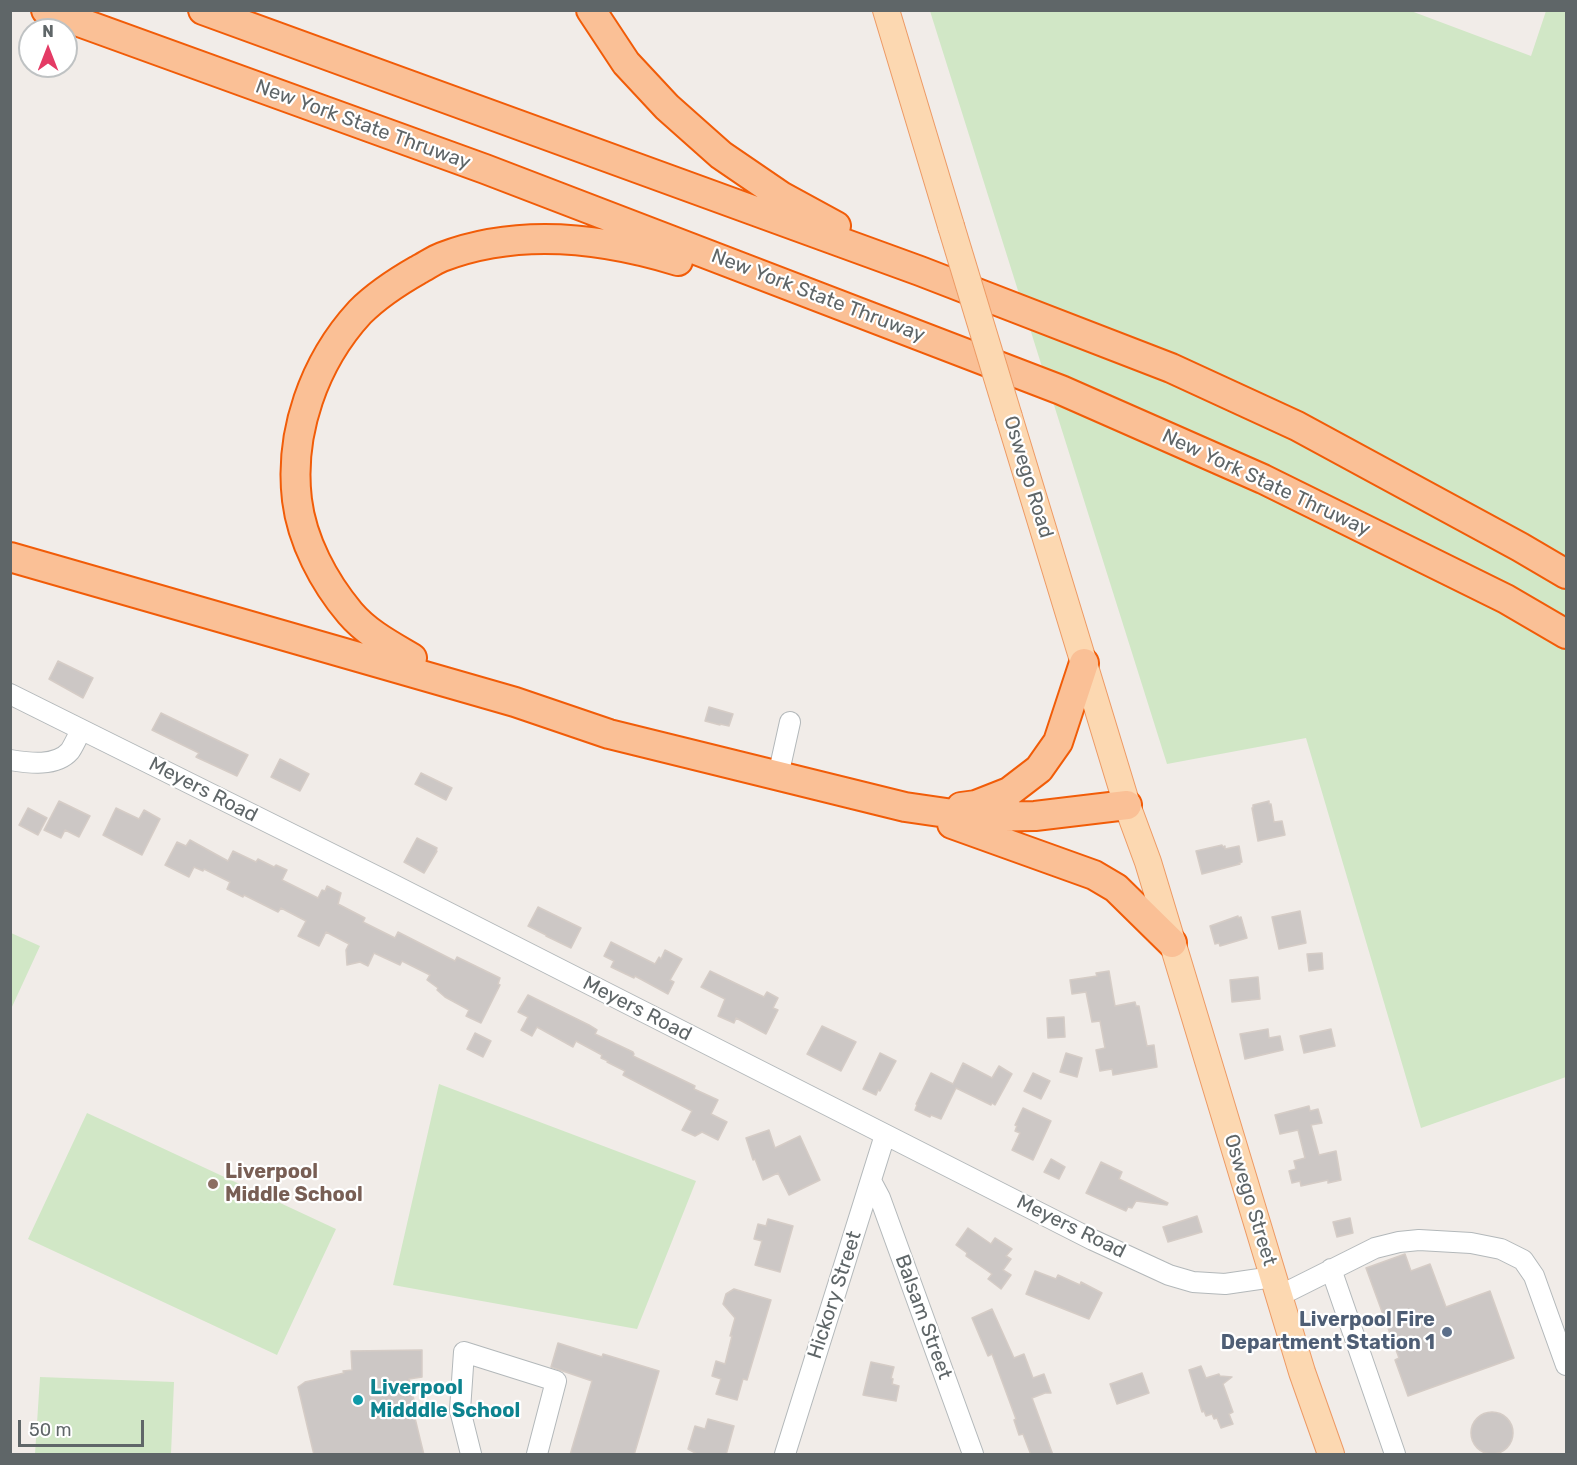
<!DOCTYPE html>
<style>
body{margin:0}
#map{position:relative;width:1577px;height:1465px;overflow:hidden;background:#f1ece8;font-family:Rubik,sans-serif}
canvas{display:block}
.frame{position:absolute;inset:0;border:12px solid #5f6668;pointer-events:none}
.north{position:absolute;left:18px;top:18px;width:60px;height:60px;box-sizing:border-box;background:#fff;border:2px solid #bfc2c3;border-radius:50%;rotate:0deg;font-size:16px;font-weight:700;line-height:24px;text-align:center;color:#5f6668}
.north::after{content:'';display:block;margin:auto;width:21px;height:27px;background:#e43b65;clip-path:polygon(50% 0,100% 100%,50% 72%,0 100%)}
.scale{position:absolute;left:18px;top:1420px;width:126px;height:27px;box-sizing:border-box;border:3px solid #5f6668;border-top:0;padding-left:8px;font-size:18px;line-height:21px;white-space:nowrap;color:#5f6668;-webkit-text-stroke:4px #fff;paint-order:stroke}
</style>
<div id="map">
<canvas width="1577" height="1465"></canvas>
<div class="frame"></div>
<div class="north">N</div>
<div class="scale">50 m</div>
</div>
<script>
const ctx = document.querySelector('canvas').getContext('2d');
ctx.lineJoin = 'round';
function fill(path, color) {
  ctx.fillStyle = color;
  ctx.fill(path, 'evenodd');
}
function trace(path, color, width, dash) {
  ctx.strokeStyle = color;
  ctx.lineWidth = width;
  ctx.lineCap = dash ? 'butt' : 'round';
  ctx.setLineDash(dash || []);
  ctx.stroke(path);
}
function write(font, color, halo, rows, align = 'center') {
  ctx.font = font + ' Rubik,sans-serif';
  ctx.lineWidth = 4.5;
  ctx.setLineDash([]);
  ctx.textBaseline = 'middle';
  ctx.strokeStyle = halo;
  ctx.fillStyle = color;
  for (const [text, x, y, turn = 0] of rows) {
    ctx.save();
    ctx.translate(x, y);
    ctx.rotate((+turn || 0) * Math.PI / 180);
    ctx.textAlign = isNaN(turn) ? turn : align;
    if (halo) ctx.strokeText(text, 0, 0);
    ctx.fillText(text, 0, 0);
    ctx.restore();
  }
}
const green = new Path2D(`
 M930,11h481l120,45 15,-45h20v1066l-145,51 -115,-390 -139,26z
 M11,933l29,13 -29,63z
 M439,1084l257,97 -59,148 -244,-44z
 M87,1113l249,116 -59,126 -249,-116z
 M40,1377l134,5 -3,72h-136z`);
const building = new Path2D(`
 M58,661l35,17 -10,20 -34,-19z
 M709,707l24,7 -4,12 -9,-2v1l-15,-4z
 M161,713l87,42 -11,21 -41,-19 3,-4 -47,-23z
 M280,759l29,15 -9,17 -29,-14z
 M421,773l31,15 -6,12 -31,-16z
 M59,801l31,15 -11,21 -14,-7 -4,8 -17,-8z
 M1269,801v3h2l3,18 8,-1 3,14 -27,6 -6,-33h1v-3z
 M28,808l19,10 -9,17 -19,-10z
 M116,808l23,11 5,-9 16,9 -18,36 -39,-20z
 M417,838l20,10 -1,3h1l-13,22 -20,-11z
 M190,840l38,21 5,-10 23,11 2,-3 16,8 2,-2 11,5 -5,10 36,18 4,-8 3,1 2,-5 14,7 -3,11 27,14 -2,4 32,16 3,-6 57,29 2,-4 43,21 -2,6 2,1 -19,38 -15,-7 3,-6 -24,-13 -8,-7 1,-2 -11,-8 3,-5 -28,-14 -2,4 -26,-12 -6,13 -8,-4 -13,3 -1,-15 3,-6 -23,-12 -7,14 -21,-10 8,-15 -25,-13 -3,4 -34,-17 -1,2 -16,-8 3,-7 -26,-13 -1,2 -9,-4 -5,10 -24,-12 12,-23 9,4z
 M1222,845l1,2 2,-1v3l14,-3 3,16 -3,1 1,1 -38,10 -6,-23z
 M538,907l43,21 -10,20 -25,-12v-1l-18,-9z
 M1300,911l6,32 -27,6 -7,-32z
 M1238,916v2l3,-1 6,21 -27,8 -1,-3 -4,1 -5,-18z
 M611,942l44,22 4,-7 2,2 4,-9 17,9 -12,21 4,2 -6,12 -33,-18 -1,2 -23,-11 3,-6 -10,-5z
 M1322,953l1,16 -14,2 -2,-17z
 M710,971l54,26 3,-5 11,6 -5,10 5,2 -12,24 -30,-16 -2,5 -16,-7 7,-17 -24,-12z
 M1109,971l6,35 20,-4 1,4h3l8,40 7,-1 3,22 -44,8 -1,-6 -12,2 -4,-21 9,-2 -5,-27 -8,1 -6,-30 -14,2 -2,-14 27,-4 -1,-3z
 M1258,977l2,22 -28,3 -2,-22z
 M528,995l61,30 8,5 -2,4 38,18 1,2 -1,2 62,30 -1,3 24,11 -7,14 16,8 -9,18 -16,-8 -7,4 -13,-6 10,-19 -69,-36 2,-4 -18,-9 1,-1 -7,-3 1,-3 -26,-14 -3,6 -36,-20 -5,9 -11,-6 7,-13 -10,-5z
 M1064,1017l1,20 -17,1 -1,-20z
 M822,1026l34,16 -15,29 -34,-17z
 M1268,1029l1,9 11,-2 3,14 -38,9 -5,-25z
 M1331,1029l4,17 -31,7 -4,-17z
 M475,1033l16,8 -8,16 -16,-8z
 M880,1053l16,8 -16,30 -2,-1 -2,5 -13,-6z
 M1066,1053l16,5 -5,19 -17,-5z
 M963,1063l29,15 7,-12 13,8 -17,31 -3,-2 -1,2 -35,-17 -15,31 -10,-4 -1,2 -15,-7 2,-5 -1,-1 15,-31 22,11z
 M1033,1073l17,8 -9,18 -17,-8z
 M1309,1106l1,5 8,-2 4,14 -11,2 8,30 17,-4 5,29 -13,3v-3l-27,6 -1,-5 -8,2 -3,-12 7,-2 -2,-8 11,-3 -7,-28 -18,4 -5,-19z
 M1023,1108l28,13 -18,39 -21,-10 8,-17 -5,-2 2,-5 -2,-1z
 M769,1130l6,18 25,-12 20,44 -31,15 -11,-22 -15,7 -8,-21 -2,1 -7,-22z
 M1051,1159l14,8 -6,12 -15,-7z
 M1101,1162l21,10 -3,7 49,24 -1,2 -31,-4 -4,7 -4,-1 -2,4 -40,-18z
 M1197,1216l5,16 -34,10 -5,-15z
 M1350,1218l3,15 -16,4 -4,-15z
 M768,1219l25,7 -13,46 -25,-7 7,-24 -8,-2 4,-15 8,2z
 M968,1228l23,16 4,-6 17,11 -6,7 5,3 -8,11 8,5 -10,14 -13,-10 4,-5 -26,-18 1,-3 -11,-8z
 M1405,1254l6,17 19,-7 16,43 44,-16 24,67 -106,38 -13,-36 4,-2 -33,-90z
 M1035,1271l21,8 2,-4 22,10 1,-3 21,11 -13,26 -63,-25z
 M734,1289l37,11 -24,80 -4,-1 -6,21 -21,-6 5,-15 -9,-3 4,-15 9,3 7,-28h-2l5,-18 -12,-14 3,-10z
 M992,1309l22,49 10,-4 9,24 11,-4 7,19h-6l-13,5 21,57h-22l-8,-21 -4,1 -5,-15 2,-1 -24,-65 -4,2 -16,-38z
 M558,1343l44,14 1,-3 56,17 -25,84h-64l22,-74 -41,-14z
 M422,1350v27l-13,2 8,34 -3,1 10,41h-110l-16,-68 7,-5 39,-9 -1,-2 9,-1 -1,-19z
 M871,1362l23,5 -3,11 2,1 -1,5 7,2 -3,15 -33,-6z
 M1201,1366l5,12 13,-4 1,2 12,1 -9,7 10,28 -4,2 4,10 -12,4 -4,-10 -3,1 -2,-5 -6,2 -2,-5 -2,1 -13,-42z
 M1142,1373l7,20 -32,11 -7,-20z
 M1471 1433a21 21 0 1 1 42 0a21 21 0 1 1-42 0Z
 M708,1419l26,7 -8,29h-27l-11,-6 7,-23 10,3z`);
const minor = new Path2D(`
 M10,694l382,190 701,356 76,35 24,7 32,2 48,-7
 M10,760c19,3 46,7 60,-9 4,-6 8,-15 11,-21
 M778,776l12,-54
 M871,1181l9,17 93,256
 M1331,1269l64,185
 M1279,1296l96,-48 24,-6 20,-2 52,3 30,6 22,11 11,16 32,89
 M471,1454l-11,-44 4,-58 92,29 -19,73
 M785,1454l100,-319`);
const major = new Path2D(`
 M886,10l65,216
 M1009,417l118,388 21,57 154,510 29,82`);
const highway = new Path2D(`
 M46,10l439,159 576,221 202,89 243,120 60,35
 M203,10l717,261 251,97 126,58 223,121 46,27
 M591,10l35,53 41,44 54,48 60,41 55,30
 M10,557l505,145 94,32 296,73 69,10 61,-1 92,-11
 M412,658c-22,-13 -45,-25 -62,-45 -26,-31 -48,-72 -53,-113 -8,-67 17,-138 63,-188 17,-17 37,-30 58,-42 8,-4 16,-10 24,-13 76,-29 161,-19 236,4
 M961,807l15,-2 33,-13 30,-23 19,-27 26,-79
 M952,824l142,51 22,13 56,55`);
const majorBridge = new Path2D(`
 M951,226l58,191`);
const markers = [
 [213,1184,6,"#8d6e63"],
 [1447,1332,6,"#5c6f8a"],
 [358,1400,6,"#0f9aa8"]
];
const streetNames = [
 ["New York State Thruway",363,125,20],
 ["New York State Thruway",818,296,21],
 ["Oswego Road",1028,477,73],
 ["New York State Thruway",1266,483,25],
 ["Meyers Road",203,790,27],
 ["Meyers Road",637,1009,27],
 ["Oswego Street",1250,1200,73],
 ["Meyers Road",1071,1227,26],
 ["Hickory Street",835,1295,-72],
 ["Balsam Street",923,1317,70]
];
const educationNames = [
 ["Liverpool",225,1172],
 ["Middle School",225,1195]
];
const serviceNames = [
 ["Liverpool Fire",1435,1320],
 ["Department Station 1",1435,1343]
];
const cultureNames = [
 ["Liverpool",370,1388],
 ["Midddle School",370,1411]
];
fill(green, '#d1e7c6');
fill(building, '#ccc7c5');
trace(building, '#d5ccc6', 1.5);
trace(minor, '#b3b8ba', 22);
trace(major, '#ed9a65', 28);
trace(highway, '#f15c08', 32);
trace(minor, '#fff', 20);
trace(major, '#fcd8b1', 26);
trace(highway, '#fac096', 28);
trace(majorBridge, '#ed9a65', 28, []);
trace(majorBridge, '#fcd8b1', 26);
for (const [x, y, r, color] of markers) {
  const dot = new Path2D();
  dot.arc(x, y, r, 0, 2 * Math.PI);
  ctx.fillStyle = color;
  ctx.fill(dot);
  trace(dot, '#fff', 2);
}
write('20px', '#5f6668', '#fff', streetNames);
write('bold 20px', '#785e54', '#fff', educationNames, 'left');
write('bold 20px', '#4e5e75', '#fff', serviceNames, 'right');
write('bold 20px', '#0d838f', '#fff', cultureNames, 'left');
</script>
